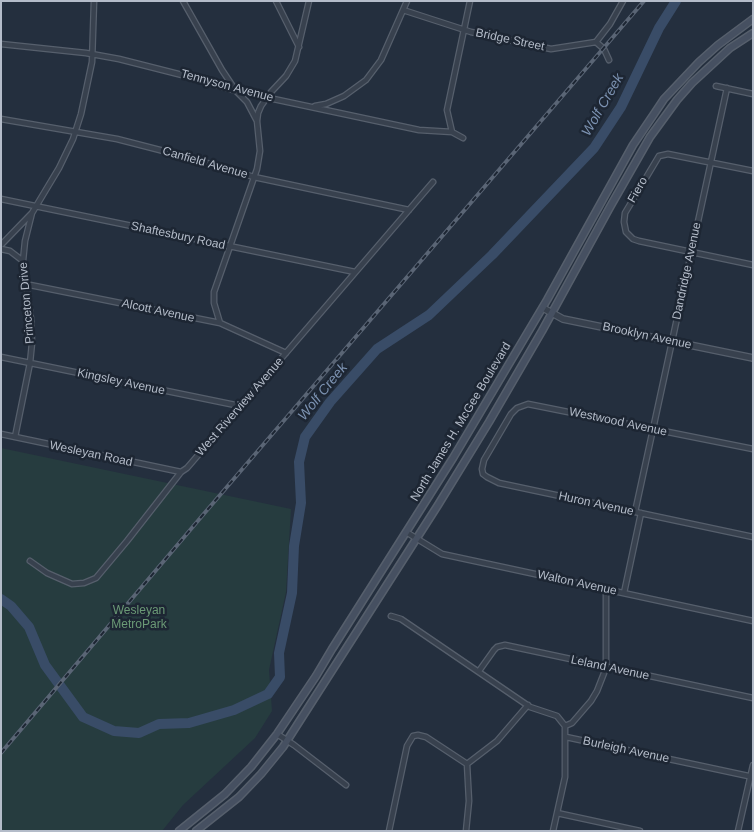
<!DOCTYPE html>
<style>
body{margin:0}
#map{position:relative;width:754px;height:832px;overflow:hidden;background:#242f3e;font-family:Arial,sans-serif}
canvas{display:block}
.frame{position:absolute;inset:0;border:2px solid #b4bcc9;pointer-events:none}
</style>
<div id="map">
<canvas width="754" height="832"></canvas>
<div class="frame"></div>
</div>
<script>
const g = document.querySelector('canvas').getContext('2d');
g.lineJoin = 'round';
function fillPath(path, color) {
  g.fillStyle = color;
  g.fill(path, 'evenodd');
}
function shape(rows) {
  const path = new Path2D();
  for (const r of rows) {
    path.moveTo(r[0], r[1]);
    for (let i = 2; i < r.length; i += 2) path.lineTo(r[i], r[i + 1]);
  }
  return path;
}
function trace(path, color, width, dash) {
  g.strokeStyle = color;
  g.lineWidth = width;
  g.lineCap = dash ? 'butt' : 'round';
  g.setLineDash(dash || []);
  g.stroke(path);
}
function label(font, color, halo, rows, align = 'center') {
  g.font = font + ' Arial,sans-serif';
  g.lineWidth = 5;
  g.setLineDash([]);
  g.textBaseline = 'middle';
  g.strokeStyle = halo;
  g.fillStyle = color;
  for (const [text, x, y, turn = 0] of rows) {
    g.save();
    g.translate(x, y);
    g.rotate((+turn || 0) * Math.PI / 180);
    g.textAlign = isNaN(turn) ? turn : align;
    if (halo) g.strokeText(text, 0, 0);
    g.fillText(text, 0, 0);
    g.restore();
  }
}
fillPath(shape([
 [1,448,291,509,286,592,269,670,272,711,255,738,183,805,162,831,1,831]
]), '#263c3f');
trace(shape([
 [1,599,11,606,29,627,45,665,83,717,114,731,139,733,159,724,189,723,234,710,268,694,280,677,279,653,292,593,294,546,301,503,299,462,305,437,330,402,377,349,429,315,492,255,594,148,621,107,659,28,676,1]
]), '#394c67', 10);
const minor = shape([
 [183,1,222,70,236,91,247,102,257,121],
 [276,1,299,47],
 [403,10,471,32,551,49,596,42,604,49,609,60],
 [596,42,610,24,623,1],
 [1,44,86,53,119,59,186,76,236,91,419,130,452,132],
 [716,86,753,94],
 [315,106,326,104,344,96,366,80,381,60,407,1],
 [1,119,117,139,187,157,254,177,409,210],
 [463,138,452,132,447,110,470,1],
 [753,171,668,154,659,156,625,213,624,222,626,232,633,239,639,241,753,265],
 [1,199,355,272],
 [1,245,31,214],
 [1,249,10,251,23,261],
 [25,284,220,323,286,353],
 [220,323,214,303,214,292,257,169,260,151,257,121,258,113,261,106,271,92,286,76,295,61,309,1],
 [1,357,240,406],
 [1,434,181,472],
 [15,437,30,363,32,343,31,319,23,261,25,241,32,213,59,168,73,139,81,114,92,62,94,1],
 [753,449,528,404,517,408,511,414,484,460,482,469,483,474,487,477,499,483,753,537],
 [635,512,727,88],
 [406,532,442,554,753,621],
 [30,561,47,573,72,584,84,583,96,578,127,541,181,472,187,468,433,182],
 [624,593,641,513],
 [391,616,401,619,530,707,557,716,565,726,565,777,553,831],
 [479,671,494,650,497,647,505,645,753,698],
 [565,726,572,723,591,701,597,691,606,668,606,590],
 [277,734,294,745,346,785],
 [566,737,753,777],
 [467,764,497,741,528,705],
 [557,813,640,831],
 [389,831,407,746,413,736,418,735,426,737,467,764,469,801,466,831],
 [738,831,753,765]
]);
const tertiary = shape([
 [543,308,563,319,753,358]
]);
const secondary = shape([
 [179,831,225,794,251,767,277,734,316,676,332,649,453,458,547,300,633,145,654,114,664,99,699,62,718,45,753,19],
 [196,831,239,797,261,774,283,747,438,505,489,422,542,331,610,207,650,137,677,100,692,83,730,48,753,33]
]);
trace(minor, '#565f6c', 7);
trace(tertiary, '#565f6c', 8);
trace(secondary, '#565f6c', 9);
trace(minor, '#38414e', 4.5);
trace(tertiary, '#38414e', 5.5);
trace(secondary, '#465061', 6);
const rail = shape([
 [1,753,202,516,644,1]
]);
trace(rail, '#5a6575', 4);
trace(rail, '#1d2633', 2, [5.5]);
label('12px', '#b4bcc9', '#1d2633', [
 ["Bridge Street",510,40,12],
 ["Tennyson Avenue",227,86,15],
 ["Canfield Avenue",205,163,16],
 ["Fiero",638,190,-60],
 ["Shaftesbury Road",178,236,12],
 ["Dandridge Avenue",687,271,-78],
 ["Princeton Drive",27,303,-95],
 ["Alcott Avenue",158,311,12],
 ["Brooklyn Avenue",647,336,12],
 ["Kingsley Avenue",121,382,12],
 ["West Riverview Avenue",240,407,-49],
 ["North James H. McGee Boulevard",461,422,-59],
 ["Westwood Avenue",618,422,12],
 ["Wesleyan Road",91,454,12],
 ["Huron Avenue",596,504,12],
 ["Walton Avenue",577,583,12],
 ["Leland Avenue",610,668,12],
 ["Burleigh Avenue",626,750,12]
]);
label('12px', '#6b9a76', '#1d2633', [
 ["Wesleyan",139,611],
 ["MetroPark",139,625]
]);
label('italic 14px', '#7c92b1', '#1d2633', [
 ["Wolf Creek",603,105,-60],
 ["Wolf Creek",323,392,-51]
]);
</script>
